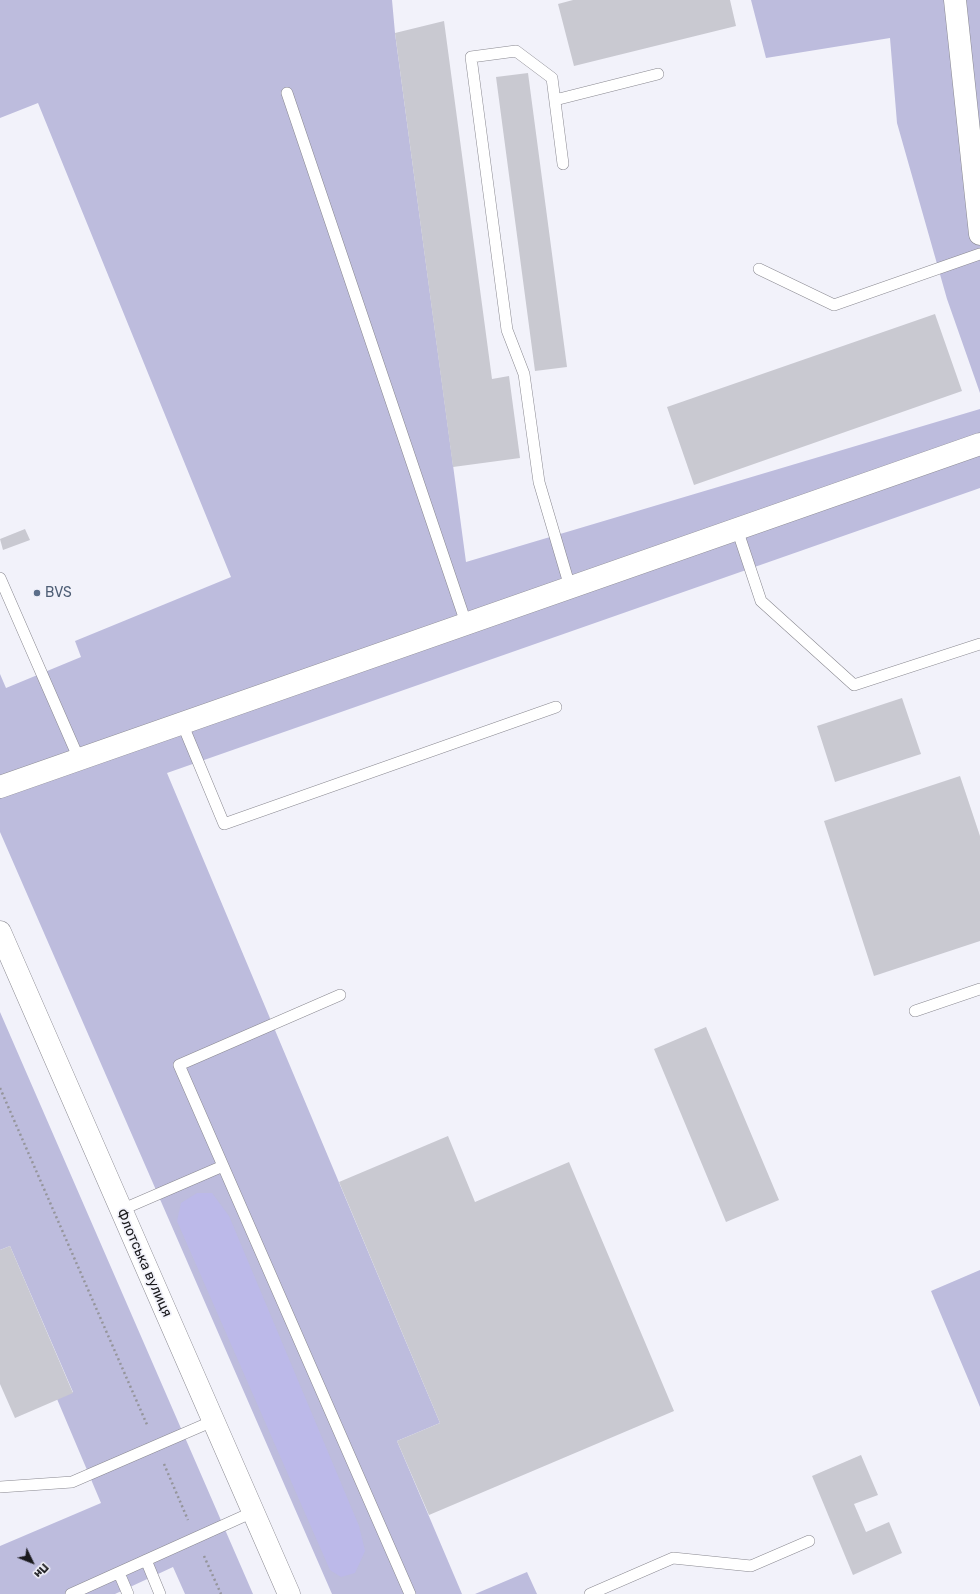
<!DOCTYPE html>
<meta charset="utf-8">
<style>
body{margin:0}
#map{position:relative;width:980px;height:1594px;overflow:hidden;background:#f2f2fa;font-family:Rubik,sans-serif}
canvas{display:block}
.north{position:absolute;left:12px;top:1542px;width:40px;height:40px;-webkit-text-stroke:3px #f2f2fa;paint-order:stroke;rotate:133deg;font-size:11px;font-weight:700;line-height:16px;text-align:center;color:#19191c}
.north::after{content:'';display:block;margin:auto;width:14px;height:18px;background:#19191c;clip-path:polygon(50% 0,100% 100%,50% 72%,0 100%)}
</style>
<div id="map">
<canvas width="980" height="1594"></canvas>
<div class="north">Пн</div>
</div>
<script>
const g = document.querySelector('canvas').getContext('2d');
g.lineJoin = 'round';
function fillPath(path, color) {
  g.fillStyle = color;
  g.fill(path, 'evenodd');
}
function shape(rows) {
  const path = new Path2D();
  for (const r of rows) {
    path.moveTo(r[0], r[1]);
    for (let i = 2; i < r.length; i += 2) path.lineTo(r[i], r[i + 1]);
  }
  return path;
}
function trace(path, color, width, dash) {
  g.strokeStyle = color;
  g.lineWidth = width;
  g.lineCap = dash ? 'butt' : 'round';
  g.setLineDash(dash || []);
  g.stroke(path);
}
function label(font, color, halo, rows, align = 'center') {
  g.font = font + ' Rubik,sans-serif';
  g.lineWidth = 3.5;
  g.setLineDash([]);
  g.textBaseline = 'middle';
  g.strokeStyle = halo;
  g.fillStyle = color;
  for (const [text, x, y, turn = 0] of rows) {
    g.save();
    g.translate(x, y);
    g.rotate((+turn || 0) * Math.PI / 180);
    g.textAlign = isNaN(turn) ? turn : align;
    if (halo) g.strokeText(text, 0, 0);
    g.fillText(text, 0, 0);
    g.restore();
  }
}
fillPath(shape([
 [0,0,392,0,395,33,466,562,980,409,980,488,167,773,440,1423,397,1441,462,1594,332,1594,0,832,0,674,6,688,81,657,75,641,231,577,38,103,0,118],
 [178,1221,365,1551,194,1258],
 [751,0,980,0,980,393,947,299,897,123,890,38,766,58],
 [0,1012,253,1594,185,1594,173,1567,115,1594,0,1594,0,1546,101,1503,57,1399,73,1392,10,1246,0,1250],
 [980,1270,980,1407,931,1291],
 [527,1572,537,1594,475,1594]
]), '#bdbcdd');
fillPath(shape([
 [197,1193,212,1193,229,1216,359,1526,365,1551,355,1573,341,1577,330,1570,177,1221,181,1203]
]), '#bcb9e9');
fillPath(shape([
 [573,0,730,0,736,26,574,66,558,4],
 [444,21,492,379,509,376,520,458,453,467,395,33],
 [528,73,567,367,535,371,496,77],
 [935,314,962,391,694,485,667,407],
 [25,529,30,540,3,550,0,539],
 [902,698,921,754,835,782,817,726],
 [960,776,980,836,980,941,874,976,824,821],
 [706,1027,779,1200,726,1222,654,1049],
 [448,1136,475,1202,569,1162,674,1411,429,1515,397,1441,440,1423,339,1182],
 [10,1246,73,1393,15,1418,0,1384,0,1250],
 [861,1455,878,1495,854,1504,866,1532,889,1522,902,1553,853,1575,812,1476]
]), '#c9c9d1');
const lane = shape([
 [287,93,466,623],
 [555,100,658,74],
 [563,164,552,78,516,51,471,57,507,330,524,374,539,482,570,587],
 [759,269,834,305,980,254],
 [737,529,761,601,854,685,980,644],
 [0,578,79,759],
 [182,723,224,824,556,707],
 [340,995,179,1065,410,1594],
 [915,1011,980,989],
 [121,1210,223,1166],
 [0,1487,72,1482,213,1421],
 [146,1560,160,1594],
 [119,1573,128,1594],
 [71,1594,253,1512],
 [590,1594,673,1558,751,1566,809,1541]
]);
const street = shape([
 [955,0,980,234],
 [0,787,980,444]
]);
const secondary = shape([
 [0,932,289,1594]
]);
trace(lane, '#898890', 12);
trace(street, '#898890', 23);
trace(secondary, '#898890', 23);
trace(shape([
 [0,1088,148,1427],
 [164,1464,188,1520],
 [204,1556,221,1594]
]), '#95959b', 2.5, [2, 3]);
trace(lane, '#fff', 11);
trace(street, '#fff', 22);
trace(secondary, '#fff', 22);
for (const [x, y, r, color] of [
 [37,593,4,"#5c6f8a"]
]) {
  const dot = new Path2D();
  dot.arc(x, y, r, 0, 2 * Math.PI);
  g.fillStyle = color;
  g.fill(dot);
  trace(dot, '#f2f2fa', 1.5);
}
label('14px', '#4e5e75', '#f2f2fa', [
 ["BVS",45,593]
], 'left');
label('14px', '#19191c', '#f2f2fa', [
 ["Флотська вулиця",144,1263,66]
]);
</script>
